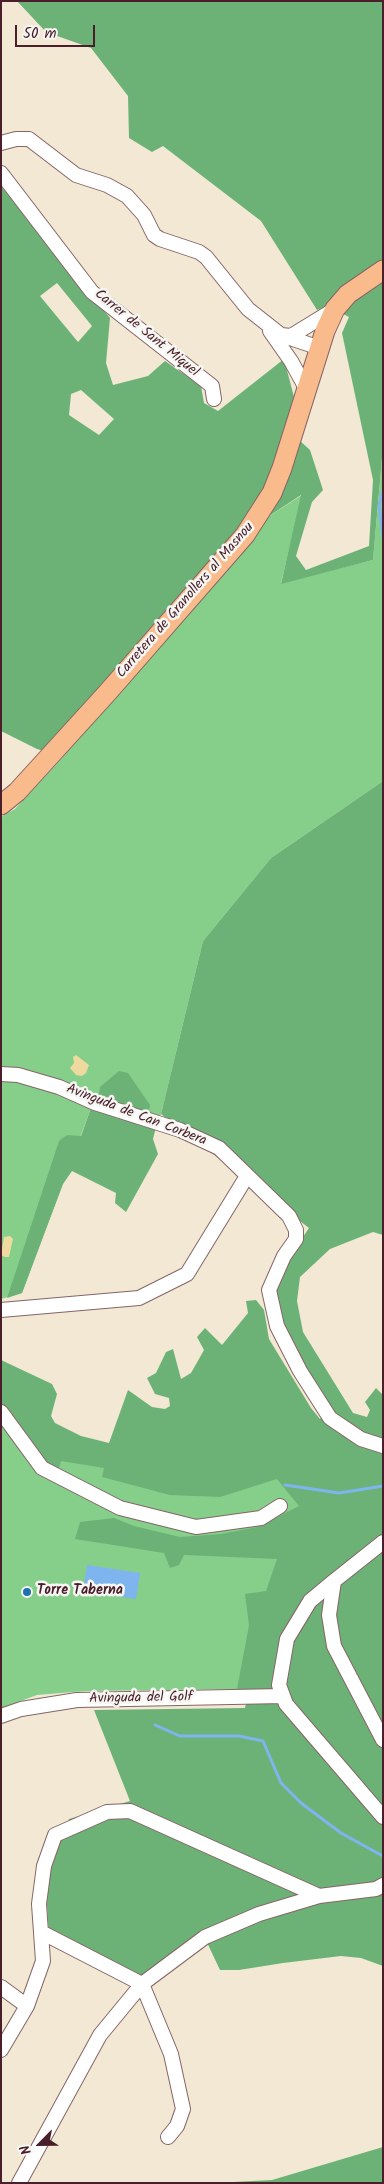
<!DOCTYPE html>
<style>
body{margin:0}
#map{position:relative;width:384px;height:2184px;overflow:hidden;background:#f2e8d4;font-family:Kalam,sans-serif}
canvas{display:block}
.frame{position:absolute;inset:0;border:2px solid #4a1f2b;pointer-events:none}
.north{position:absolute;left:15px;top:2119px;width:50px;height:50px;-webkit-text-stroke:4px #f6f6f2;paint-order:stroke;rotate:247deg;font-size:14px;font-weight:700;line-height:20px;text-align:center;color:#4a1f2b}
.north::after{content:'';display:block;margin:auto;width:18px;height:22px;background:#4a1f2b;clip-path:polygon(50% 0,100% 100%,50% 72%,0 100%)}
.scale{position:absolute;left:15px;top:25px;width:80px;height:22px;box-sizing:border-box;border:2px solid #4a1f2b;border-top:0;padding-left:6px;font-size:15px;line-height:18px;white-space:nowrap;color:#4a1f2b;-webkit-text-stroke:4px #f6f6f2;paint-order:stroke}
</style>
<div id="map">
<canvas width="384" height="2184"></canvas>
<div class="frame"></div>
<div class="north">N</div>
<div class="scale">50 m</div>
</div>
<script>
const g = document.querySelector('canvas').getContext('2d');
g.lineJoin = 'round';
function fillPath(path, color) {
  g.fillStyle = color;
  g.fill(path, 'evenodd');
}
function shape(rows) {
  const path = new Path2D();
  for (const r of rows) {
    path.moveTo(r[0], r[1]);
    for (let i = 2; i < r.length; i += 2) path.lineTo(r[i], r[i + 1]);
  }
  return path;
}
function trace(path, color, width, dash) {
  g.strokeStyle = color;
  g.lineWidth = width;
  g.lineCap = dash ? 'butt' : 'round';
  g.setLineDash(dash || []);
  g.stroke(path);
}
function label(font, color, halo, rows, align = 'center') {
  g.font = font + ' Kalam,sans-serif';
  g.lineWidth = 5;
  g.setLineDash([]);
  g.textBaseline = 'middle';
  g.strokeStyle = halo;
  g.fillStyle = color;
  for (const [text, x, y, turn = 0] of rows) {
    g.save();
    g.translate(x, y);
    g.rotate((+turn || 0) * Math.PI / 180);
    g.textAlign = isNaN(turn) ? turn : align;
    if (halo) g.strokeText(text, 0, 0);
    g.fillText(text, 0, 0);
    g.restore();
  }
}
fillPath(shape([
 [383,447,383,781,271,858,203,941,161,1114,158,1119,91,1108,22,1293,1,1299,1,817,15,809,63,757,260,522,302,495,281,583,373,560],
 [1,1400,37,1450,276,1468,311,1507,249,1689,86,1691,37,1695,1,1708]
]), '#85cf8b');
fillPath(shape([
 [17,1,383,1,383,447,373,560,281,584,301,495,260,522,63,757,37,749,1,731,1,186,110,318,106,363,113,385,148,376,165,361,201,386,204,403,218,411,284,359,294,397,286,428,310,450,323,490,312,502,296,556,306,570,369,546,373,480,342,333,349,317,328,306,317,310,261,221,163,146,152,152,129,138,128,96,91,48,46,32],
 [57,283,92,326,78,342,40,296],
 [81,390,114,419,99,435,69,415,71,394],
 [383,781,383,1235,373,1232,330,1249,300,1277,297,1301,303,1332,353,1413,367,1417,370,1410,365,1402,376,1388,383,1395,383,1966,361,1958,341,1956,283,1963,239,1970,220,1970,202,1932,141,1979,49,1934,46,1891,56,1849,69,1819,130,1801,94,1710,245,1708,249,1689,237,1689,249,1625,245,1594,266,1591,277,1559,184,1555,179,1565,170,1568,164,1553,75,1539,80,1522,114,1518,134,1526,180,1537,221,1534,257,1527,299,1506,277,1479,220,1497,170,1495,102,1477,104,1468,61,1461,58,1471,43,1466,1,1409,1,1360,52,1384,57,1394,51,1416,55,1423,81,1436,109,1443,128,1390,152,1407,165,1409,170,1406,169,1398,155,1394,147,1378,156,1373,166,1352,173,1349,181,1379,191,1373,204,1350,197,1337,205,1328,222,1345,248,1313,246,1301,256,1300,264,1310,269,1339,311,1408,320,1419,329,1408,282,1328,274,1292,286,1262,309,1228,161,1114,203,941,271,858],
 [119,1071,128,1073,150,1105,149,1110,158,1119,153,1139,158,1154,126,1212,115,1203,116,1193,72,1171,63,1184,22,1293,7,1298,59,1141,67,1135,81,1136,91,1108,97,1109,100,1087],
 [383,2147,383,2183,213,2183,272,2180]
]), '#6cb277');
fillPath(shape([
 [76,1055,89,1065,86,1073,82,1076,76,1075,70,1068,74,1063,73,1057],
 [10,1236,13,1239,9,1257,5,1257,1,1255,4,1237]
]), '#eeda9e');
fillPath(shape([
 [87,1565,140,1573,136,1599,83,1591]
]), '#7eb5ee');
trace(shape([
 [383,491,379,506,383,537],
 [285,1485,339,1493,383,1486],
 [155,1725,180,1736,239,1736,263,1741,281,1783,301,1803,341,1833,381,1855]
]), '#7eb5ee', 3);
const minor = shape([
 [1,143,16,139,29,139,76,175,107,185,127,196,144,215,154,235,160,239,199,252,206,257,248,309,281,335,291,336,335,309],
 [1,173,92,292,212,386,214,399],
 [270,331,291,361,307,390],
 [284,336,311,345,319,351],
 [1,1074,18,1075,59,1087,95,1103,180,1130,219,1148,289,1216,296,1230,296,1239,284,1256,269,1290,277,1326,300,1371,330,1418,361,1439,383,1446],
 [1,1310,139,1298,187,1274,247,1176],
 [1,1412,42,1468,120,1508,196,1527,261,1518,280,1506],
 [383,1542,334,1581,329,1615,334,1646,383,1740],
 [334,1581,310,1601,287,1639,279,1685,286,1704,383,1817],
 [1,1716,21,1709,77,1700,283,1696],
 [41,1932,142,1984,171,2054,183,2109,177,2126,168,2137],
 [1,1987,27,2006],
 [1,2050,27,2006,43,1961,39,1904,44,1866,55,1835,107,1812,130,1811,319,1896,376,1889,383,1885],
 [19,2183,100,2035,142,1984,205,1937,259,1914,319,1896]
]);
const major = shape([
 [1,805,17,792,108,692,245,535,272,493,282,468,325,331,335,309,348,294,383,270]
]);
trace(minor, '#856566', 16);
trace(major, '#856566', 21);
trace(minor, '#fff', 14);
trace(major, '#fabb8c', 19);
for (const [x, y, r, color] of [
 [27,1592,5,"#1f6fb2"]
]) {
  const dot = new Path2D();
  dot.arc(x, y, r, 0, 2 * Math.PI);
  g.fillStyle = color;
  g.fill(dot);
  trace(dot, '#f6f6f2', 2);
}
label('14px', '#4a1f2b', '#f6f6f2', [
 ["Carrer de Sant Miquel",146,334,39],
 ["Carretera de Granollers al Masnou",186,601,-49],
 ["Avinguda de Can Corbera",136,1116,21],
 ["Avinguda del Golf",141,1699,-1]
]);
label('bold 14px', '#4a1f2b', '#f6f6f2', [
 ["Torre Taberna",37,1592]
], 'left');
</script>
